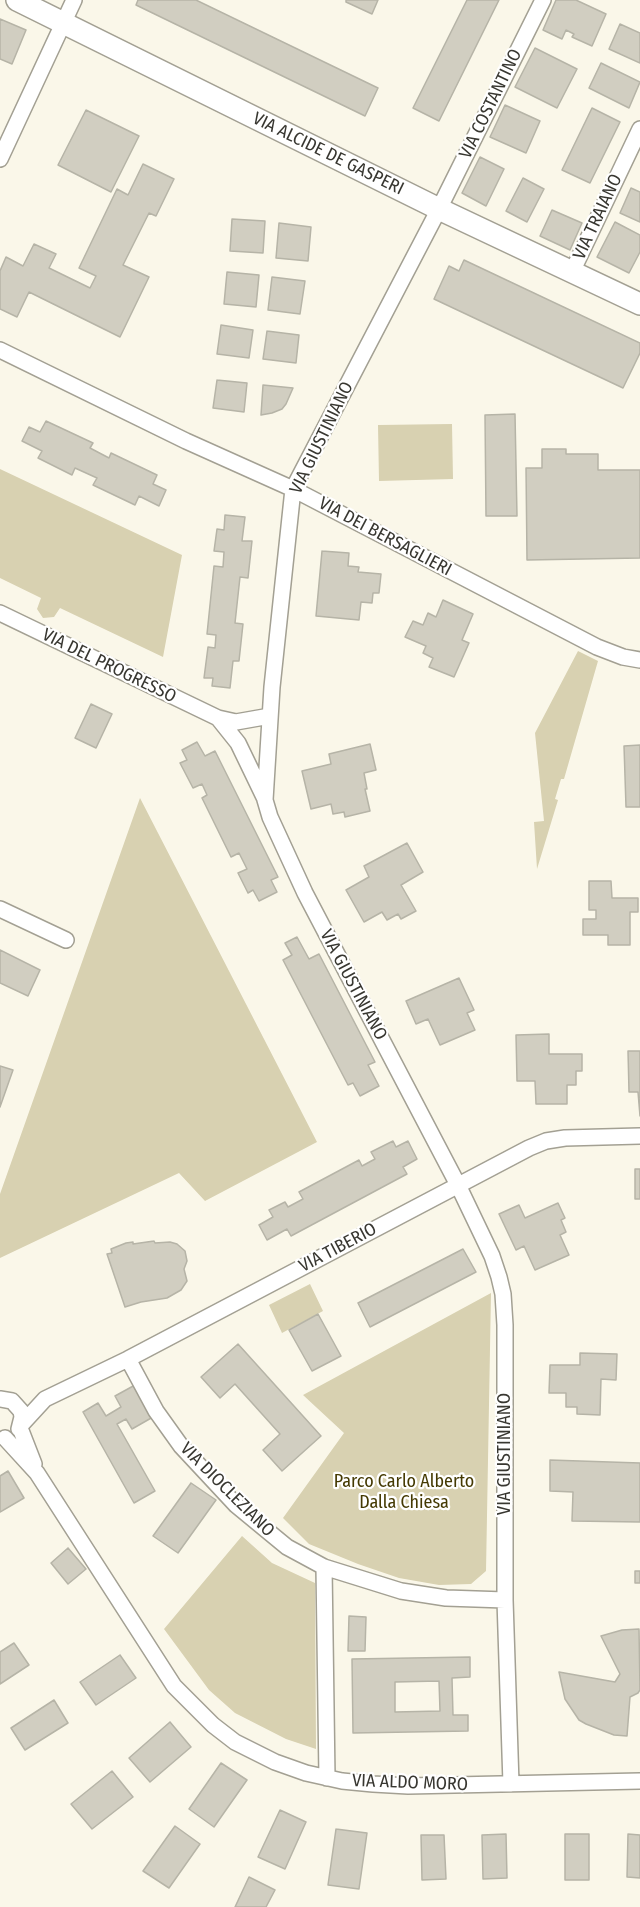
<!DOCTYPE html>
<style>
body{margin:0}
canvas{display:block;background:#faf7e9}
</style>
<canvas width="640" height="1907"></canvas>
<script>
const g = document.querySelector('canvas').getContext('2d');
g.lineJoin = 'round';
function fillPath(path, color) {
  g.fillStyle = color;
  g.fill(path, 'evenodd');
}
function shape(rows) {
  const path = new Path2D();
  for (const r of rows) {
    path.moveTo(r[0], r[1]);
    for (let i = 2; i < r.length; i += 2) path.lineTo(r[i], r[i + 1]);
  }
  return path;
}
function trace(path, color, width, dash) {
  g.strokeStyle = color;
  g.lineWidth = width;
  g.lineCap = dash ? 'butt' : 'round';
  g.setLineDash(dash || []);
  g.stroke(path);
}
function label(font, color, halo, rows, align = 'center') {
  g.font = font + ' "Fira Sans Condensed",sans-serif';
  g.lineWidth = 4.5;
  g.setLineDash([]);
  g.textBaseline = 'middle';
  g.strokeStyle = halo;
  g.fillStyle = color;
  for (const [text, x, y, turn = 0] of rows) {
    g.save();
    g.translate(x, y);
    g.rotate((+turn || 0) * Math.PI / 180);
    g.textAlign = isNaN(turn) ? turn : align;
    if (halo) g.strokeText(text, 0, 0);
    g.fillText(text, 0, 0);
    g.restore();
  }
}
fillPath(shape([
 [452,424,453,479,379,481,378,425],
 [0,469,182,555,163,657,60,608,54,617,43,618,37,609,41,598,0,578],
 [578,651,598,661,564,779,561,779,555,799,558,800,537,869,534,822,544,821,535,733],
 [140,798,317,1142,205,1201,179,1173,0,1258,0,1194],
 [310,1284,323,1311,282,1333,269,1305],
 [491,1293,486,1571,471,1584,439,1585,399,1578,358,1564,309,1544,283,1518,344,1433,303,1395],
 [242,1536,272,1563,315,1583,316,1749,286,1739,235,1713,209,1690,164,1629]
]), '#d8d1b1');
const building = shape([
 [138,0,196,0,378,88,365,116,136,5,138,0],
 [346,0,378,0,372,14,346,2,346,0],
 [467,0,499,0,439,121,413,108,467,0],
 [556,0,576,0,606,14,592,46,572,37,574,34,566,30,562,39,543,30,556,0],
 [0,19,26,30,12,64,0,59,0,19],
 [620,24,640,33,640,63,609,49,620,24],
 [535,48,577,69,557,108,515,87,535,48],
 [601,63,640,82,629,108,589,88,601,63],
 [505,105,540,121,526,153,490,137,505,105],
 [592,108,620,122,590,183,562,170,592,108],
 [86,110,139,136,111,192,58,165,86,110],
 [480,157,504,169,486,206,462,193,480,157],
 [143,164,174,179,156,216,149,213,123,265,149,277,120,337,29,292,17,317,0,309,0,271,6,257,23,266,34,244,56,254,49,268,90,288,96,276,79,268,117,189,128,195,143,164],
 [523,178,544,189,527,222,506,211,523,178],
 [631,188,640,192,640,222,620,213,631,188],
 [552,210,582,223,570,250,540,236,552,210],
 [232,219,265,221,263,253,230,251,232,219],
 [615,222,640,235,640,252,629,273,597,257,615,222],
 [279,223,311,227,308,261,276,258,279,223],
 [464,260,640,343,640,353,623,388,434,299,449,266,459,271,464,260],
 [227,272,259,275,256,307,224,304,227,272],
 [272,277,305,281,300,314,268,310,272,277],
 [221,325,253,330,249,358,217,354,221,325],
 [267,331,299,335,296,363,263,359,267,331],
 [217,380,247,383,244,412,213,408,217,380],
 [263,385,293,388,286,404,282,409,272,413,261,415,263,385],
 [515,414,517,516,486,516,485,415,515,414],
 [46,421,93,443,90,448,109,458,111,453,157,475,153,484,166,490,159,506,139,496,135,505,93,485,97,478,75,468,72,475,38,458,42,451,22,441,29,427,40,432,46,421],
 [542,449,566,449,566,454,598,454,598,470,640,470,640,558,527,560,526,468,542,468,542,449],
 [225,515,245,517,242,541,252,541,248,578,240,577,235,623,243,624,239,661,233,661,230,688,212,686,213,678,204,678,208,647,215,648,216,635,207,634,214,566,223,567,224,552,214,551,217,529,224,530,225,515],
 [322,551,349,553,348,566,359,567,358,572,381,574,379,593,373,593,372,603,361,602,359,620,316,616,322,551],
 [443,600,473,614,462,640,469,643,454,677,429,667,433,658,423,653,426,646,405,637,413,621,423,625,428,613,436,617,443,600],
 [91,704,112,714,96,748,75,738,91,704],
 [197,742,205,756,215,751,278,877,271,880,277,892,259,901,253,890,248,893,238,873,247,869,239,853,231,857,202,798,207,795,202,784,193,788,180,763,187,760,182,750,197,742],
 [370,744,376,770,364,773,367,789,365,789,370,811,345,817,344,812,333,814,331,804,311,809,302,771,331,764,329,754,370,744],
 [640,745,640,807,626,807,624,746,640,745],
 [407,843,423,872,401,885,416,911,401,919,398,914,387,920,382,912,364,922,346,890,369,877,364,866,407,843],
 [589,881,611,881,612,898,638,898,638,912,630,912,630,945,608,945,608,935,583,935,583,919,596,919,596,910,589,910,589,881],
 [297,937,309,959,319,954,375,1062,368,1065,379,1086,360,1096,353,1083,348,1085,283,960,292,955,285,943,297,937],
 [0,950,40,970,28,996,0,983,0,950],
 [459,978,474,1010,467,1013,475,1030,440,1045,428,1019,416,1024,406,1001,459,978],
 [549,1034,549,1054,582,1054,582,1071,576,1071,576,1085,567,1085,567,1104,536,1104,535,1081,517,1081,516,1035,549,1034],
 [628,1051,640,1051,640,1116,638,1092,629,1092,628,1051],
 [0,1066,13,1070,0,1107,0,1066],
 [393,1141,396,1147,408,1141,417,1159,403,1167,407,1174,291,1236,287,1229,267,1240,259,1225,273,1217,269,1210,285,1202,288,1207,303,1199,299,1192,359,1160,362,1166,375,1159,371,1152,393,1141],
 [635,1169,640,1169,640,1199,635,1199,635,1169],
 [558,1203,565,1218,561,1220,566,1232,560,1235,569,1255,535,1270,524,1246,516,1250,499,1214,519,1205,525,1218,558,1203],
 [154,1241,155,1243,170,1242,177,1244,185,1251,187,1261,184,1269,187,1281,181,1290,167,1298,141,1302,125,1307,107,1254,112,1253,111,1249,126,1243,133,1242,133,1244,154,1241],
 [463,1249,476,1272,370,1327,358,1303,463,1249],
 [318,1314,341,1356,312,1371,289,1330,318,1314],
 [238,1344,321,1436,282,1471,263,1450,280,1434,235,1384,220,1398,201,1377,238,1344],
 [580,1353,617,1354,616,1380,601,1379,600,1415,577,1414,577,1407,566,1407,566,1393,549,1393,550,1365,580,1365,580,1353],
 [135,1385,153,1417,132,1429,126,1419,117,1424,155,1491,134,1503,83,1412,98,1403,106,1416,121,1407,115,1396,135,1385],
 [550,1460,640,1463,640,1522,572,1521,573,1492,550,1491,550,1460],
 [8,1471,24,1498,0,1512,0,1476,8,1471],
 [191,1483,216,1500,178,1553,153,1536,191,1483],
 [68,1548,86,1569,68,1584,51,1563,68,1548],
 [635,1571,640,1571,640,1583,635,1583,635,1571],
 [349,1616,366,1617,365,1651,348,1651,349,1616],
 [639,1629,640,1690,638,1693,630,1697,627,1736,614,1735,586,1724,579,1720,565,1699,559,1672,615,1682,620,1674,601,1636,622,1630,639,1629],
 [14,1643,29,1665,0,1684,0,1652,14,1643],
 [120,1655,136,1678,96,1705,80,1682,120,1655],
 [470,1657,470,1677,452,1678,453,1715,468,1715,468,1731,353,1733,352,1659,470,1657],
 [439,1681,440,1711,395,1712,395,1682,439,1681],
 [54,1700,68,1723,25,1750,11,1728,54,1700],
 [170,1722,191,1747,150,1782,129,1758,170,1722],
 [221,1763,247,1780,214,1827,189,1809,221,1763],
 [112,1771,133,1797,92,1829,71,1804,112,1771],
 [280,1810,306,1822,285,1869,258,1857,280,1810],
 [175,1826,200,1844,169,1888,143,1871,175,1826],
 [336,1829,367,1833,359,1889,328,1885,336,1829],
 [506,1834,507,1878,483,1879,482,1835,506,1834],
 [565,1834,589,1834,589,1880,565,1880,565,1834],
 [628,1834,640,1835,640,1878,627,1877,628,1834],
 [421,1835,444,1835,446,1879,422,1880,421,1835],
 [249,1877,275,1890,266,1907,235,1907,249,1877]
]);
fillPath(building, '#d1cec1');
trace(building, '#b6b4a7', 1.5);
const street = shape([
 [0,159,74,0],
 [572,272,640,129],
 [0,350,186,441,293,489,597,647,623,657,640,660],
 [0,613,218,718,238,743,265,799],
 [218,718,236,722,270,716],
 [0,909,66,940],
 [128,1359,156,1411,181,1446,236,1505,287,1547,324,1567,401,1591,446,1598,505,1600],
 [0,1399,12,1401,21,1411,22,1417,19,1429],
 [22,1424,45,1399,128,1359,529,1148,546,1141,565,1138,640,1136],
 [20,1428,34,1464],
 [5,1438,37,1473,174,1686,213,1725,235,1742,275,1762,306,1773,342,1781,373,1784,408,1786,640,1781],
 [324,1567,327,1778],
 [511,1784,505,1600,505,1325,503,1294,499,1277,492,1256,458,1185,305,893,270,817,265,800,272,687,293,489,439,209,543,0]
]);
const secondary = shape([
 [17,0,439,209,640,304]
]);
trace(street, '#a3a093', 18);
trace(secondary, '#a3a093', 24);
trace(street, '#fff', 15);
trace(secondary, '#fff', 21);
label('18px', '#383731', '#fff', [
 ["VIA COSTANTINO",491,104,-64],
 ["VIA ALCIDE DE GASPERI",328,154,26],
 ["VIA TRAIANO",598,217,-65],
 ["VIA GIUSTINIANO",322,438,-64],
 ["VIA DEI BERSAGLIERI",385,537,28],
 ["VIA DEL PROGRESSO",109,666,26],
 ["VIA GIUSTINIANO",353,985,62],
 ["VIA TIBERIO",338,1248,-28],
 ["VIA GIUSTINIANO",505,1454,-90],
 ["VIA DIOCLEZIANO",227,1490,45],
 ["VIA ALDO MORO",410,1783,2]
]);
label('18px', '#443902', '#fff', [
 ["Parco Carlo Alberto",404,1482],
 ["Dalla Chiesa",404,1503]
]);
</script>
